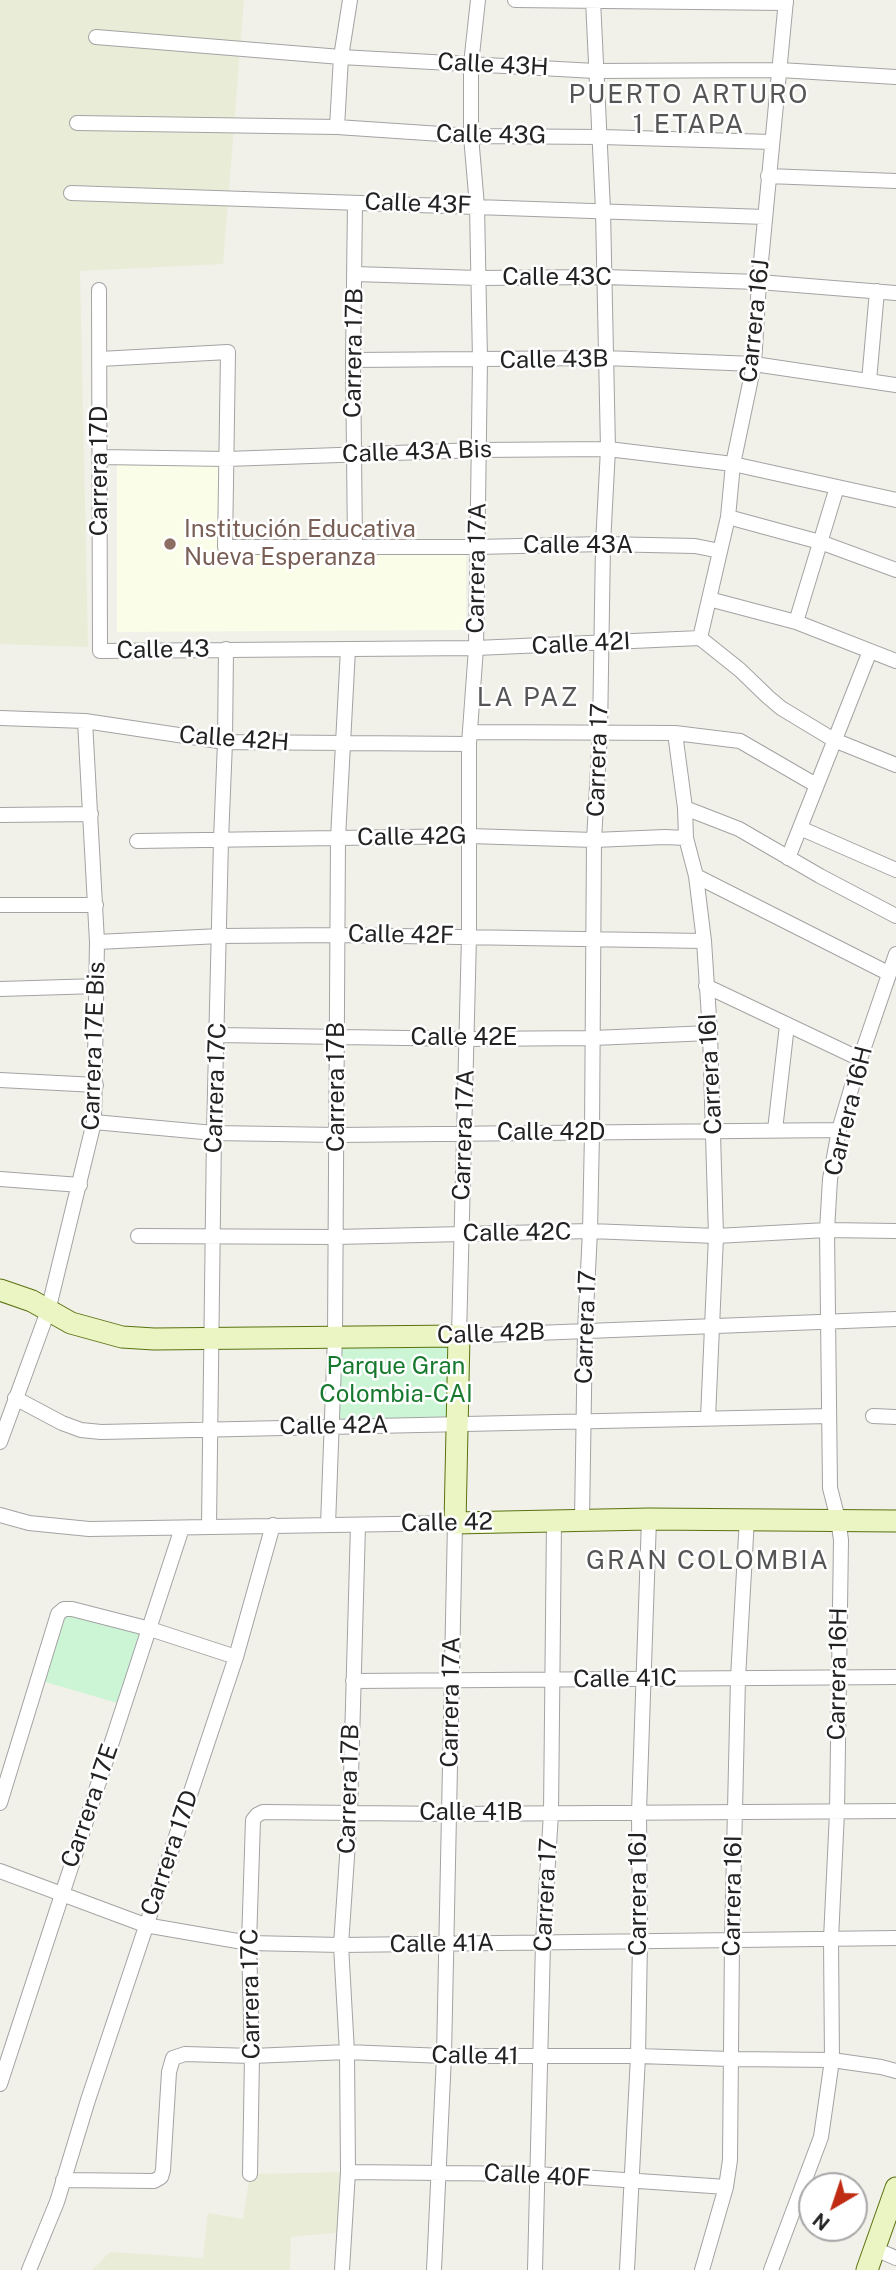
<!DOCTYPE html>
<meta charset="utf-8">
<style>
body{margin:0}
#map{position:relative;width:896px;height:2270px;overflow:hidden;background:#f1f0e9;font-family:"Public Sans",sans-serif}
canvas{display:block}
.north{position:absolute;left:798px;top:2172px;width:70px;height:70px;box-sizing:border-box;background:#fff;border:2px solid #a7a7a7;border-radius:50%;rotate:219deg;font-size:19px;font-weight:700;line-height:28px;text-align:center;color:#222}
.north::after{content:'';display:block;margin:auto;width:24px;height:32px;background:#c02b13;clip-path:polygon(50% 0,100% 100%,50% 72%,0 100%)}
</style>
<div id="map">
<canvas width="896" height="2270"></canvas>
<div class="north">N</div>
</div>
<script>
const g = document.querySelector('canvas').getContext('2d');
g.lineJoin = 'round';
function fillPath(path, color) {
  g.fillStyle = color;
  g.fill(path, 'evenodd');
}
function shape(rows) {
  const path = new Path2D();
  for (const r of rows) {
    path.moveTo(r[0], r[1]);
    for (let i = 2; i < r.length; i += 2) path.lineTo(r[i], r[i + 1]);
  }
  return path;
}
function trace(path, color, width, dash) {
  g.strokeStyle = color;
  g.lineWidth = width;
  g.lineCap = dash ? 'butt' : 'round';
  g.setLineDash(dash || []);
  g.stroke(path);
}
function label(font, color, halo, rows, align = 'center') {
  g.font = font + ' "Public Sans",sans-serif';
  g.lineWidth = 5;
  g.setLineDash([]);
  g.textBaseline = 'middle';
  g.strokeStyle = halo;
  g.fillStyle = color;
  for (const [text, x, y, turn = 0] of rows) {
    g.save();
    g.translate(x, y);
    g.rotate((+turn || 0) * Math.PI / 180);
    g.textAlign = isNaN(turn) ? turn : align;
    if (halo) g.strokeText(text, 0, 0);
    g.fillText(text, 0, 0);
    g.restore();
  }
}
fillPath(shape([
 [220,460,224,548,466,552,466,630,117,632,117,463]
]), '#fafde7');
fillPath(shape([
 [0,0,244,0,223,264,80,271,88,647,0,644],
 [348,2172,344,2232,291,2237,290,2270,92,2270,110,2252,203,2258,208,2213,243,2219,250,2174]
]), '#e9edd7');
fillPath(shape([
 [459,1336,457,1423,332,1426,335,1337],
 [64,1609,150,1629,124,1705,39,1680]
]), '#ccf5d5');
const street = shape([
 [478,0,471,64,471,136,477,206,480,360,476,648,469,744,469,936,459,1336,896,1319],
 [515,0,786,3],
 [96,37,341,57,595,71,780,70,896,77],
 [77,123,337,127,471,136,601,137,772,142],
 [337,127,341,57,350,0],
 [768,176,896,181],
 [71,193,765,217],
 [355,203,353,360,355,546],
 [355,274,478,278,605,277,759,282,896,293],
 [99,290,100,651,476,648,700,638,740,670,768,697,781,708,834,740,896,765],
 [100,359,228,352,225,547,477,547,603,544,695,546,720,551],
 [353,360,606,358,754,364,896,385],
 [869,381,877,291],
 [101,457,227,459,478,450,608,449,733,464,896,500],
 [728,517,820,542,896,570],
 [709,599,796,622,896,661],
 [796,622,837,487],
 [700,638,728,517,733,464,754,364,759,282,786,0],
 [0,718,85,721,225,742,469,744],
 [471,732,675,733,740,741,816,785],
 [675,733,685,808,686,838,696,876,704,941,710,1033,716,1236,708,1418],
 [685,808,739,829,820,876,896,916],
 [0,815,91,814],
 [800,828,896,870],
 [137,841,470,836,594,840,665,837,686,838],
 [788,858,870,651],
 [696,876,888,973],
 [0,905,96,905],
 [97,942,220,936,337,935,704,941],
 [706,986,860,1059],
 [0,989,98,986],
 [218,1035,467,1039,593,1038,710,1033],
 [0,1080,96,1085],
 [94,1122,214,1133,337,1135,839,1130],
 [775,1130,787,1025],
 [0,1179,80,1185],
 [138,1236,336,1237,590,1231,716,1236,827,1230,896,1231],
 [15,1398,62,1423,81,1430,101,1432,829,1416],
 [873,1416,896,1417],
 [0,1442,48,1311,94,1122,97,942,85,721],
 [0,1515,29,1523,89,1529,455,1523,444,2056,434,2270],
 [582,1520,585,1331,590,1231,592,1133,594,840,600,733,603,544,608,449,603,210,593,0],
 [328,1525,335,1337,338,838,348,649],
 [209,1526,214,1133,221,840,225,742,226,649],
 [353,1681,896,1677],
 [0,1803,58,1614,64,1609,72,1609,150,1629,236,1657],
 [0,1871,145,1925,249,1943,341,1945,896,1938],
 [0,2084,182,1528],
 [348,2172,537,2174,726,2187],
 [250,2174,252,2056,249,1943,253,1820,257,1815,263,1812,449,1814,896,1811],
 [63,2180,154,2181,161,2177,163,2170,169,2072,173,2058,185,2054,252,2056,347,2052,444,2056,638,2056,730,2059,832,2060,881,2067,896,2071],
 [875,2249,896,2258],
 [29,2270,57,2202,88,2100,236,1657,273,1525],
 [342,2270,348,2172,347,2052,341,1945,350,1813,358,1525],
 [535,2270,543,1943,551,1813,554,1521],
 [627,2270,638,2056,640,1942,639,1812,649,1519],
 [702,2270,726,2187,730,2160,732,1941,738,1678,747,1518],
 [771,2270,821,2137,832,2060,831,1939,837,1812,841,1540,838,1519,830,1488,827,1230,830,1179,839,1130,860,1059,896,954]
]);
const secondary = shape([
 [0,1290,32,1301,71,1323,122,1337,154,1339,459,1336,455,1523,649,1519,896,1521],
 [867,2270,896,2188]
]);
trace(street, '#a3a3a3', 16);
trace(secondary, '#597210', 23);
trace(street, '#fff', 14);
trace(secondary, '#ebf5c4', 21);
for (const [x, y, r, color] of [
 [170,544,7,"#8d6e63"]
]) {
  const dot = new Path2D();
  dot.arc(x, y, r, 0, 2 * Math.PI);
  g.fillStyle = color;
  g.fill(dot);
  trace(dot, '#fff', 2.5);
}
label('24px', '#222', '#fff', [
 ["Calle 43H",493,65,3],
 ["Calle 43G",491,135,1],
 ["Calle 43F",418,204,2],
 ["Calle 43C",557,278],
 ["Carrera 16J",755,321,-84],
 ["Carrera 17B",354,353,-89],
 ["Calle 43B",554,360,-1],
 ["Calle 43A Bis",417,452,-2],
 ["Carrera 17D",100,471,-90],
 ["Calle 43A",578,546],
 ["Carrera 17A",477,568,-89],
 ["Calle 42I",581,644,-3],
 ["Calle 43",163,650,-1],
 ["Calle 42H",234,739,4],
 ["Carrera 17",598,760,-88],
 ["Calle 42G",412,837,-1],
 ["Calle 42F",401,935,1],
 ["Calle 42E",464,1038],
 ["Carrera 17E Bis",94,1046,-88],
 ["Carrera 16I",711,1074,-93],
 ["Carrera 17B",337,1087,-90],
 ["Carrera 17C",216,1088,-88],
 ["Carrera 16H",849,1111,-76],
 ["Calle 42D",551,1133],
 ["Carrera 17A",464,1135,-88],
 ["Calle 42C",517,1233,-1],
 ["Carrera 17",586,1327,-88],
 ["Calle 42B",491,1334,-2],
 ["Calle 42A",334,1426,-1],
 ["Calle 42",447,1523,-1],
 ["Carrera 16H",838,1674,-89],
 ["Calle 41C",625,1679,-1],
 ["Carrera 17A",451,1702,-89],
 ["Carrera 17B",349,1789,-88],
 ["Carrera 17E",90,1806,-71],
 ["Calle 41B",471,1813],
 ["Carrera 17D",170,1853,-71],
 ["Carrera 16J",639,1894,-90],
 ["Carrera 17",546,1895,-87],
 ["Carrera 16I",733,1896,-89],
 ["Calle 41A",442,1944,-1],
 ["Carrera 17C",251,1994,-91],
 ["Calle 41",475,2056,1],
 ["Calle 40F",537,2176,3]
]);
label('24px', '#785e54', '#fff', [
 ["Institución Educativa",184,530],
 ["Nueva Esperanza",184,558]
], 'left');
label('24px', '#17792d', '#fff', [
 ["Parque Gran",396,1367],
 ["Colombia-CAI",396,1395]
]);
g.letterSpacing = '2px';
label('26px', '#555', '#fff', [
 ["PUERTO ARTURO",689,95],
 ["1 ETAPA",689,125],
 ["LA PAZ",528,698],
 ["GRAN COLOMBIA",708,1561]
]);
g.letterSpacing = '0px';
</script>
